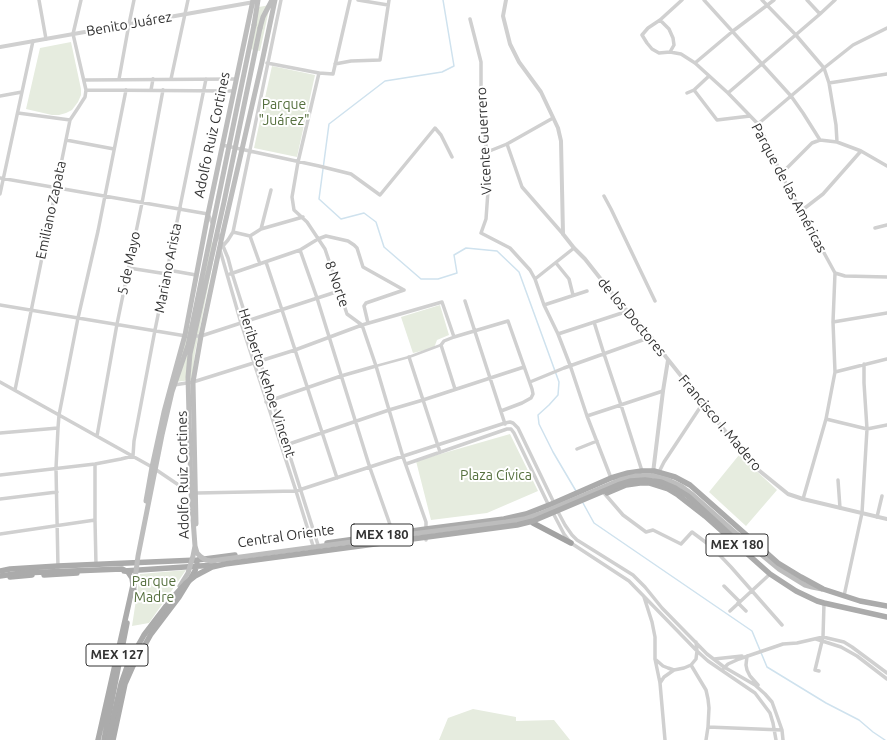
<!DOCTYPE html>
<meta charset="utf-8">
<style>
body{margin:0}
canvas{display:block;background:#fff}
</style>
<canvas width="887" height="740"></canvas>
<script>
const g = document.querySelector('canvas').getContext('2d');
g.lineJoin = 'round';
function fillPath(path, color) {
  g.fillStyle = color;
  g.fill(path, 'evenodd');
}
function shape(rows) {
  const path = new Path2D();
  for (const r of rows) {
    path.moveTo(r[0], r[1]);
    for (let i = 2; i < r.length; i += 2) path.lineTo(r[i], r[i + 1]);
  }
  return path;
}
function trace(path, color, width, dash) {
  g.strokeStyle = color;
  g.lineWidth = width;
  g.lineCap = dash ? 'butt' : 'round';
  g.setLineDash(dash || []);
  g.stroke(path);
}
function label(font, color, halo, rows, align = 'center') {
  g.font = font + ' Ubuntu,sans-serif';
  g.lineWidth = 4;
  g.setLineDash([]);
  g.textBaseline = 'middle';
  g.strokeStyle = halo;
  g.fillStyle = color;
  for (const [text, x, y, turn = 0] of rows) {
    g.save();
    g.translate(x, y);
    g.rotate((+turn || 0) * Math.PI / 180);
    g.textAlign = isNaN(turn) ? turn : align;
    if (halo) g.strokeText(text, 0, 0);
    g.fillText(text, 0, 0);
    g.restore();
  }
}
fillPath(shape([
 [270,5,260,51,250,49,259,7],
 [71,42,81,89,81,95,78,102,72,110,66,113,59,115,52,115,26,109,40,48],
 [272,66,315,75,297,157,254,148],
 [210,234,215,252,195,353,192,380,175,382,189,325,192,325],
 [440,305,449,335,437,340,434,348,413,353,401,317],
 [510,434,538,491,487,513,431,520,416,461],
 [739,455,777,490,746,526,709,492],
 [186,570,149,623,132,626,140,574],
 [473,709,516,717,516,721,554,720,570,740,439,740,448,718]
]), '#e6ecdf');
trace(shape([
 [443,0,454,66,442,72,385,81,329,124,319,199,341,219,364,213,376,222,384,247,421,279,438,279,457,273,454,255,466,248,497,251,519,272,559,382,558,395,549,405,538,415,539,424,553,452,576,491],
 [583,503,594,523,752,631,767,667,826,703,859,720,873,732,885,740]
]), '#cfe2ee', 1.5);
trace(shape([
 [376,366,409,357,441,345]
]), '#d0d0d0', 2.5);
trace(shape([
 [39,0,46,39],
 [358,0,388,5],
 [682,0,660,20,648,28,642,35,647,43,652,49,659,53,670,52,681,54,695,63,728,93,758,124,767,142,781,174,835,273,845,276,887,277],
 [704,0,791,96,803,113,820,140],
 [762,0,795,34,824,68,829,83,836,125,837,142],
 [807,0,820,14],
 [470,19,481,62,481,116,487,152,488,191,486,219,481,233,510,248,530,270,535,279,544,305,558,334,570,365,587,416,611,478],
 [660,20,669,29,673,38,674,45,670,52],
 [267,63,319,73,333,74,350,0],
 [695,63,733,31,774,0],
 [335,64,351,61,380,60,389,0],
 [319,73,298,162,292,197,294,210,307,222,325,249,347,314,362,325,376,366,403,457,426,522,426,540],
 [119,79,129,24,134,0],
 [171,79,188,0],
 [84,80,236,79],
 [829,83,887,74],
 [86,90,234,91],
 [151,90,153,79],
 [694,90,717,120,750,116],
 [687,93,694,90,709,76],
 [728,93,820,14,835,0],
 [0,96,22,92],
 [18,113,70,120],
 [758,124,824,68,853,45,887,28],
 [66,140,114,149],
 [507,144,522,187,563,234],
 [222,145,319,166,351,174,380,195,435,128,441,135,452,157],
 [487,152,507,144,553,118],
 [781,174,812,143,820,140,837,142,861,151,887,166],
 [0,178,208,214,213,225],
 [0,194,33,41],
 [604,196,611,209,655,301],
 [801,211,823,194,861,151],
 [875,228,887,225],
 [261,229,271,190],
 [217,232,223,246,228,258,232,273,319,548],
 [233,232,250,236,261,229,303,217],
 [250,236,260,264],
 [222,247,228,240,233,232,281,0],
 [220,250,241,323,296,491,314,549],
 [300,250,317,298,370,468,393,533],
 [266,262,282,310,337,478],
 [556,263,569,279,573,295],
 [129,268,167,274],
 [168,270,196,275],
 [230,274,300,250,318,239,326,236,348,241,354,245,357,248,363,267,404,290],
 [535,279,574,248],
 [465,301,505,424],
 [0,305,186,336],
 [544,305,587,291],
 [594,322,604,354,621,405,642,471],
 [833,322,887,313],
 [368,323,364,306,366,303,404,290],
 [558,334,628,311],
 [193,336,201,336,339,291],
 [409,357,440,452],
 [835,372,887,359],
 [0,382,152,467,189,492,197,493,296,491,505,423,510,422,513,423,518,428,555,505],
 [530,382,564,368,651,337],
 [174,385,193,382,295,350,362,325,442,302,454,337],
 [455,389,441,345,444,341,454,337,508,321,532,389,533,394,531,398,522,403,501,411],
 [15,390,70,120,78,108,85,97,86,90,73,34,81,0],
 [266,402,341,376,376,366],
 [587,416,663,391],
 [826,419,867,429,887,425],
 [0,433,58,428],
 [97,436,117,324,142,203,163,90],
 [286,445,389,410,423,400,524,367],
 [577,449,597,441],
 [95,464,95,520,96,565],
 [406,464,507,429,511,429,514,433,549,506],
 [658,474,664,462,703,403],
 [0,475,95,464,121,459,133,456,134,441,155,330,206,79],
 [838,480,840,508],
 [604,493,623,515,646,532,653,530,681,544,692,532,712,547,731,567,782,625],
 [0,499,57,492],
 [803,499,826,419,835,372,833,322,835,273],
 [557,510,565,525,572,535,577,540,633,575,645,587,662,608,707,654,724,667,755,685,765,694,772,702,776,713,782,730,783,740],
 [552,511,564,534,571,543,629,581,697,651,708,661,755,693,770,713,773,723,776,740],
 [877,517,882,496],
 [0,534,95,520],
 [58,568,56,468,58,428,59,415,78,318,98,231,126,90],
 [724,586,740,602],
 [844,596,862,513,867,429,864,383,864,364],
 [644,597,652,622,655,637,655,659,660,683,665,740],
 [738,603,746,611],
 [730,611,770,574],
 [816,639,841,647,857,656,887,679],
 [747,656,746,665,747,670,750,676,758,685],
 [655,659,663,666,668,668,674,670,684,668,691,665,696,659,697,651,696,642],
 [714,659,742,656],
 [691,665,706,690,708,699,709,708,708,727,706,740],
 [724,668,728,664,739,659,783,644,797,643,823,637,844,642,852,647,887,673],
 [819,671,815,670,823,637,824,603],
 [660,683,664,677,674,670],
 [708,727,782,730]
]), '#d0d0d0', 3.5);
trace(shape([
 [506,0,503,16,510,44,519,62,541,92,558,128,561,141,563,234,574,248,585,259,615,297,651,337,666,357,741,451,756,468,788,494,803,499,887,519],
 [0,47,254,2],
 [653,473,663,391,668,360]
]), '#d0d0d0', 4);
trace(shape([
 [254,25,258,0],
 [260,28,263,17,272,0],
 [146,501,152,467,164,412,171,386,185,335,208,214,253,0],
 [196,524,193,382,201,336,221,241,262,62,275,0],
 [738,535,779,569,805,585,812,587,822,589]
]), '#bdbdbd', 5);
trace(shape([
 [607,493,626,485,640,483,649,483,668,489,678,495,705,516,770,574,796,591,817,601,824,603,887,617],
 [327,543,426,529,504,519,526,514,554,503,611,478,628,473,642,471,654,471,675,477,690,485,778,563,801,577,823,589,860,601,887,606],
 [0,571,10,569,58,566,197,560,235,555],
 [124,571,215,565],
 [44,575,77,573],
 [10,577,32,575],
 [98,740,133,585],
 [104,740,127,623],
 [113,740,125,684,133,666,151,634,179,597,195,571,197,564]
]), '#ababab', 5.5);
trace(shape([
 [533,523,571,543]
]), '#a2a2a2', 5.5);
trace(shape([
 [195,546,197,553,201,557,206,560,211,561,389,537,506,522,524,519,542,513,620,480,636,476,653,476,668,480,681,486,693,495,738,535],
 [180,586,188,573,193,556,195,546,191,492,188,377,190,354,224,202,260,28],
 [134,587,138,556,162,435,172,392,188,345,254,25]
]), '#bdbdbd', 5);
trace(shape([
 [0,576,21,573,122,569,128,572,132,578,134,591],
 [108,740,121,684,127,667,135,651,144,635,173,597,185,584,195,576,212,567,225,564,517,525,533,521,618,485,631,481,645,480,661,482,675,488,688,496,734,538]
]), '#ababab', 5.5);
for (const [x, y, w] of [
 [382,535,62],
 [737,545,62],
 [117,655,62]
]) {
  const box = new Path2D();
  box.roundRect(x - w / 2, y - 11, w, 22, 3);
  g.fillStyle = '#fff';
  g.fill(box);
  trace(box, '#333', 1);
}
label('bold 13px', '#333', null, [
 ["MEX 180",382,535],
 ["MEX 180",737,545],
 ["MEX 127",117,655]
]);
label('14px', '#333', '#fff', [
 ["Benito Juárez",129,24,-10],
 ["Adolfo Ruiz Cortines",212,135,-78],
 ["Vicente Guerrero",484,141,-93],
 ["Parque de las Américas",789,188,62],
 ["Emiliano Zapata",51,210,-78],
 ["5 de Mayo",129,263,-78],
 ["Mariano Arista",168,268,-79],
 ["8 Norte",337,284,71],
 ["de los Doctores",632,317,50],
 ["Heriberto Kehoe Vincent",267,383,72],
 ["Francisco I. Madero",720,423,50],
 ["Adolfo Ruiz Cortines",183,475,-91],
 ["Central Oriente",286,536,-8]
]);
label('14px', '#56703f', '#fff', [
 ["Parque",284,104],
 ["\"Juárez\"",284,120],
 ["Plaza Cívica",496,475],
 ["Parque",154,581],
 ["Madre",154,597]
]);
</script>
